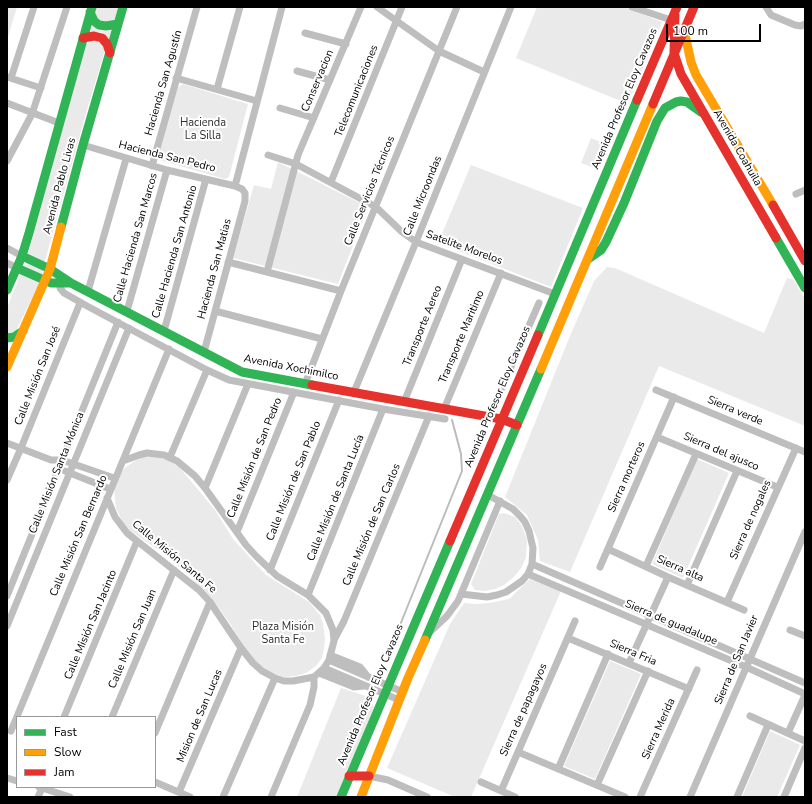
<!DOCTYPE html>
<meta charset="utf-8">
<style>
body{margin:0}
#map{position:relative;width:812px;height:804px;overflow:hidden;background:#fff;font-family:"Nunito Sans",sans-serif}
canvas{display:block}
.frame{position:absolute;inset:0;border:8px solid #000;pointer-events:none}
.legend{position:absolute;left:16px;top:716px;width:140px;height:72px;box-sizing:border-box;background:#fff;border:1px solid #999;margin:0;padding:5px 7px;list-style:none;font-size:12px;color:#000}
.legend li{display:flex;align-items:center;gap:8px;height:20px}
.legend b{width:20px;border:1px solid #999}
.scale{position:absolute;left:666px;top:24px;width:95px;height:18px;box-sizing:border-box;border:2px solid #000;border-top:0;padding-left:5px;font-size:12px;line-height:14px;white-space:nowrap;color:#000;-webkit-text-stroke:3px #fff;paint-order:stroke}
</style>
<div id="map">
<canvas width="812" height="804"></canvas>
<div class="frame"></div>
<ul class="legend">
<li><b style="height:5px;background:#30b455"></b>Fast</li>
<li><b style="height:5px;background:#ff9f0a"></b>Slow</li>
<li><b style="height:5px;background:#e5322d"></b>Jam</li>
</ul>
<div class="scale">100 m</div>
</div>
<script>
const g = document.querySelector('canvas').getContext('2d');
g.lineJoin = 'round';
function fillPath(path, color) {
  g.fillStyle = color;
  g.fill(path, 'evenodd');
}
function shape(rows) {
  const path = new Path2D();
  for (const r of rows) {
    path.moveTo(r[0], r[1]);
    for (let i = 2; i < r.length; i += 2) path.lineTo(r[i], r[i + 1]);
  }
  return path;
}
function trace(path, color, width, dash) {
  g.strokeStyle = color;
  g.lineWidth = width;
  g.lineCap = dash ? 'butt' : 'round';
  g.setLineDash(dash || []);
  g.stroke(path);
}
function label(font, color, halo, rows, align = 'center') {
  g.font = font + ' "Nunito Sans",sans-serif';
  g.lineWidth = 4;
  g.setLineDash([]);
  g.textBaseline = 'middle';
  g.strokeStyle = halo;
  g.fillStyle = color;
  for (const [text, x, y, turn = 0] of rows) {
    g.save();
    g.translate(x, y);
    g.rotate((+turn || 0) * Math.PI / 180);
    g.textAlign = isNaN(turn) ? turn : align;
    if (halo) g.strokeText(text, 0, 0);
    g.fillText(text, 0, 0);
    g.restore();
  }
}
fillPath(shape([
 [7,7,17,7,7,40],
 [96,7,119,7,115,19,112,21,105,23,97,19,95,12],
 [537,7,624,7,662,22,628,104,516,58],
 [91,23,98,30,107,31,112,30,109,38,101,32,89,33],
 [90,40,93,40,101,42,105,50,86,113,45,261,41,262,28,255,85,47,87,43],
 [183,84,248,104,229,177,225,179,159,160,157,156,178,87],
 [591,138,608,145,598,169,581,163],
 [278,162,368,207,338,284,233,258,254,185,271,189],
 [471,165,583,208,551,287,438,243],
 [26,263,43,270,42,274,40,274,25,267],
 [607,267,615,268,764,333,787,278,793,279,805,299,805,426,659,366,570,572,540,561,538,540,527,515,505,497,570,336,594,281],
 [21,273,40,282,16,331,9,333,7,333,7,308],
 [140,457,151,457,160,458,168,460,180,468,215,510,233,539,266,575,309,602,320,615,323,623,325,639,324,649,322,658,316,666,306,673,295,676,284,677,269,672,257,663,246,651,231,625,219,608,193,579,163,553,129,530,123,523,116,508,114,489,118,475,125,468],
 [697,459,729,473,683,578,652,564],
 [504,513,515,517,522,526,527,540,526,557,522,567,514,577,504,585,495,589,485,591,475,590,471,584,499,514],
 [530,579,561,591,471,797,455,797,387,768,450,624,464,603,475,604,489,603,509,599],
 [610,661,641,674,595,779,564,766],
 [341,688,369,697,374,707,338,797,297,797],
 [770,731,800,745,777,797,742,797]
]), '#eaeaea');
trace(shape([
 [390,650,462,471,461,454,452,420],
 [350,751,368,704]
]), '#bcbcbc', 2);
trace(shape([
 [377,7,439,51,484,72],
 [632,7,671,20],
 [766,7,771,15,795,25,801,26,805,24],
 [305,33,346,44],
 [297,71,330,80],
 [7,77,41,88],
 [11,78,34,7],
 [176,78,257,101],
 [217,89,240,7],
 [7,103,59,123],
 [280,108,314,118],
 [83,145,167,170,235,186,242,189,245,193,245,201,204,352],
 [268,155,296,164,376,207,402,232,416,242,555,294],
 [7,161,32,114,67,7],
 [152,166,197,7],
 [331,182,402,7],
 [235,186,282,7],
 [796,194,805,190],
 [7,248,22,256],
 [228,262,341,291],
 [7,263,17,268],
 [267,272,298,155,361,7],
 [62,279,60,288,64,293,87,306,207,370,229,380,383,409,445,419],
 [88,291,126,159],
 [127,311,167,170],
 [215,311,322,339],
 [164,331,206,179],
 [305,384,341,291,457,7],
 [656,390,805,452],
 [354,392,416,242,511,7],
 [404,402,462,259],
 [444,409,501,273],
 [489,417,539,303],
 [657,437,777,487],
 [7,443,51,460,62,460,114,478],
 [170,457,207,370],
 [65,471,110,489],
 [7,480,21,448,80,303],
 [205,488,248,384],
 [107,498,115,517,127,533,199,590,210,602,241,648,253,663,262,671,275,678,284,681,293,681,314,677,324,668,329,660,334,641,333,630,326,613,308,595,277,576,256,556,246,545,205,488,195,476,177,461,164,455,147,453,139,455,123,461],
 [237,532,294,392],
 [608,549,668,577,744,610],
 [532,564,805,683],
 [646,566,696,454],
 [600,567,674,397],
 [270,570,339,400],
 [528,574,746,667,805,694],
 [687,585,737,471],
 [461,594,487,597,497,595,506,592,522,581,528,574,532,564,533,548,529,531,525,522,520,516,513,509,488,495],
 [308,595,383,409],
 [7,596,118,322],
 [727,602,796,448],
 [7,626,129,328],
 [790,630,805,636],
 [429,633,447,616,458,601,500,501],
 [568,638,689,689],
 [334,640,344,621,429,416],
 [330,655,360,667,368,677],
 [329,660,403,692],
 [629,663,668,577],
 [324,668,399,700],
 [319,673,354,687,364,686],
 [750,716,805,741],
 [64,717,137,541],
 [112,717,174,570],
 [11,731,169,349],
 [155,733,210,602],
 [788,733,805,695],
 [518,752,625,797],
 [558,769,608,654],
 [369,776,388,780,427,797],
 [7,778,17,781],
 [155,782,190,797],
 [481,782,515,797],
 [597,785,648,671],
 [39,787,70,797],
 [501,791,575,621],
 [179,792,241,648],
 [38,797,42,788],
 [223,797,275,678],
 [271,797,310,705,314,687,314,677],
 [640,797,697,670],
 [690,797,805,532],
 [737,797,768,725],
 [784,797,805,748]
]), '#bebebe', 7);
trace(shape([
 [90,12,94,21,99,25,106,26,118,24],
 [61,227,83,145,123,7],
 [776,238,805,288],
 [22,256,50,269,71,283,242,372,312,385],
 [588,259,601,250,606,242,624,203,657,121,665,108,676,102,681,101,687,102,701,112],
 [17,268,51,283,71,283],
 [7,290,22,256,29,233,92,7],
 [538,335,637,100],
 [7,338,14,337,23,331],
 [425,640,541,369],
 [341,797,450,541]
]), '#30b455', 9);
trace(shape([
 [684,30,691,62,696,75,773,205],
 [7,367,50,269,61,227],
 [541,369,653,104],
 [361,797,408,678,425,640]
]), '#ff9f0a', 9);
trace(shape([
 [675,15,674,53,681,74,776,238],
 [83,38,94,36,102,38,107,44,110,53],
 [637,100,677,7],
 [653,104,694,7],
 [773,205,805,261],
 [312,385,501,419,517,425],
 [450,541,538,335],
 [349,776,369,776]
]), '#e5322d', 9);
label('11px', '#000', '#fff', [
 ["Conservacion",318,81,-67],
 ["Hacienda San Agustín",164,83,-74],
 ["Telecomunicaciones",357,91,-68],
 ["Avenida Profesor Eloy Cavazos",625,99,-67],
 ["Avenida Coahuila",737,148,60],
 ["Hacienda San Pedro",167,157,14],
 ["Avenida Pablo Livas",60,186,-75],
 ["Calle Servicios Técnicos",370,191,-68],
 ["Calle Microondas",423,196,-68],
 ["Calle Hacienda San Marcos",136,238,-74],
 ["Satelite Morelos",464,248,20],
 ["Calle Hacienda San Antonio",175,252,-74],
 ["Hacienda San Matias",215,269,-75],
 ["Transporte Aereo",423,326,-68],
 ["Transporte Maritimo",462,337,-67],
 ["Avenida Xochimilco",291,368,11],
 ["Calle Misión San José",38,376,-68],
 ["Avenida Profesor Eloy Cavazos",498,397,-67],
 ["Sierra verde",735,411,23],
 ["Sierra del ajusco",721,452,23],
 ["Calle Misión de San Pedro",255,458,-68],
 ["Calle Misión Santa Mónica",57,473,-68],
 ["Sierra morteros",627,477,-66],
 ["Calle Misión de San Pablo",294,481,-68],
 ["Calle Misión de Santa Lucía",336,498,-68],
 ["Sierra de nogales",751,520,-66],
 ["Calle Misión de San Carlos",372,525,-67],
 ["Calle Misión San Bernardo",79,536,-67],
 ["Calle Misión Santa Fe",174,557,40],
 ["Sierra alta",680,569,24],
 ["Sierra de guadalupe",671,623,23],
 ["Calle Misión San Jacinto",91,625,-67],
 ["Calle Misión San Juan",133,639,-67],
 ["Sierra Fria",633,653,23],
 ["Sierra de San Javier",737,660,-67],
 ["Avenida Profesor Eloy Cavazos",371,695,-67],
 ["Sierra de papagayos",524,710,-66],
 ["Mision de San Lucas",200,716,-67],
 ["Sierra Merida",659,729,-66]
]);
label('11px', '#2f2f2f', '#fff', [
 ["Hacienda",203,123],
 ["La Silla",203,136],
 ["Plaza Misión",283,627],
 ["Santa Fe",283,640]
]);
</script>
